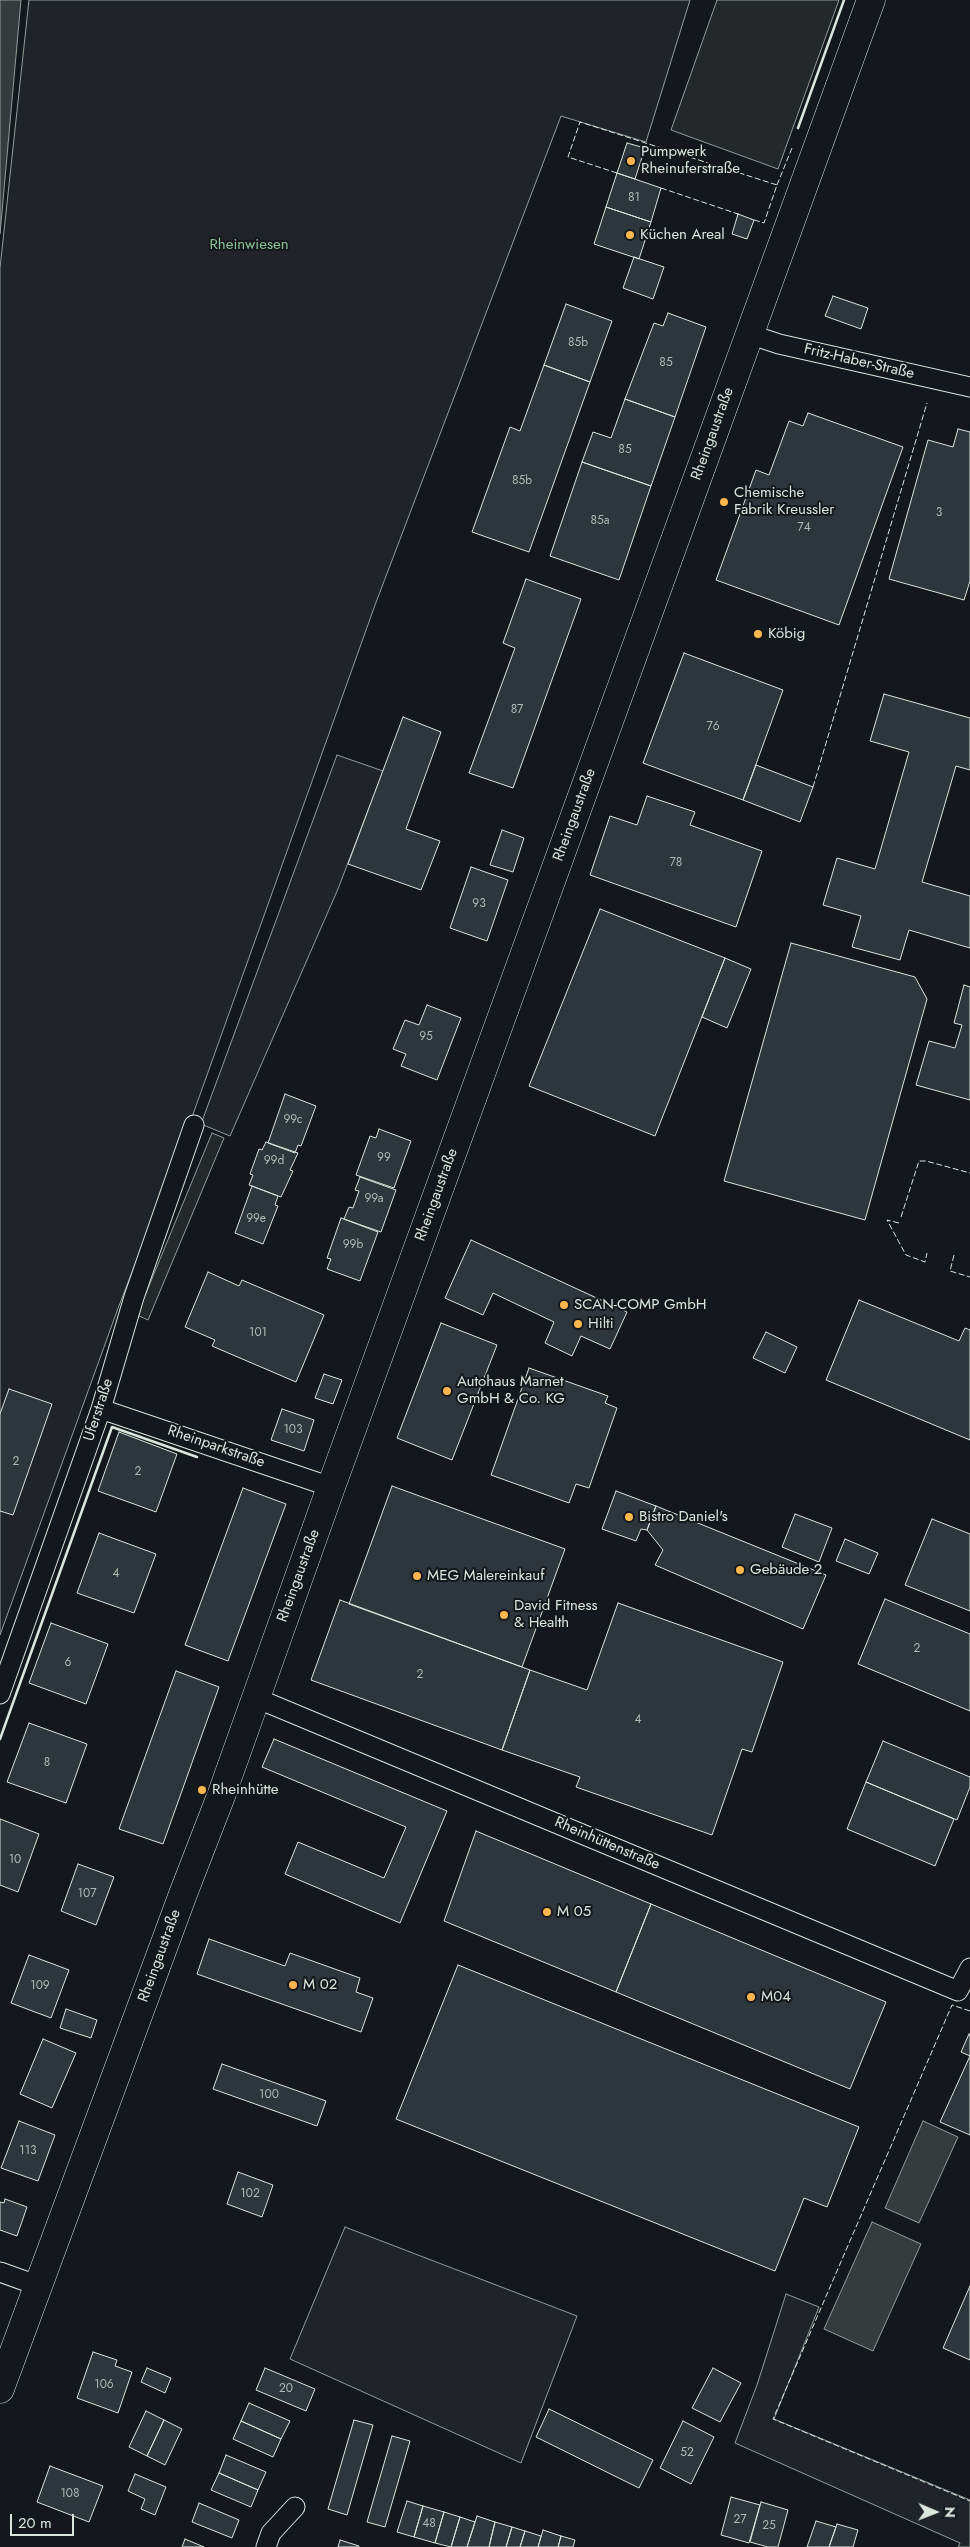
<!DOCTYPE html>
<meta charset="utf-8">
<style>
body{margin:0}
#map{position:relative;width:970px;height:2547px;overflow:hidden;background:#14181c;font-family:Jost,sans-serif}
canvas{display:block}
.north{position:absolute;left:910px;top:2487px;width:50px;height:50px;-webkit-text-stroke:4px #14181c;paint-order:stroke;rotate:91deg;font-size:14px;font-weight:700;line-height:20px;text-align:center;color:#d8e6dc}
.north::after{content:'';display:block;margin:auto;width:18px;height:22px;background:#d8e6dc;clip-path:polygon(50% 0,100% 100%,50% 72%,0 100%)}
.scale{position:absolute;left:10px;top:2514px;width:64px;height:22px;box-sizing:border-box;border:2px solid #d8e6dc;border-top:0;padding-left:6px;font-size:15px;line-height:18px;white-space:nowrap;color:#d8e6dc;-webkit-text-stroke:4px #14181c;paint-order:stroke}
</style>
<div id="map">
<canvas width="970" height="2547"></canvas>
<div class="north">N</div>
<div class="scale">20 m</div>
</div>
<script>
const g = document.querySelector('canvas').getContext('2d');
g.lineJoin = 'round';
function fillPath(path, color) {
  g.fillStyle = color;
  g.fill(path, 'evenodd');
}
function shape(rows) {
  const path = new Path2D();
  for (const r of rows) {
    path.moveTo(r[0], r[1]);
    for (let i = 2; i < r.length; i += 2) path.lineTo(r[i], r[i + 1]);
  }
  return path;
}
function trace(path, color, width, dash) {
  g.strokeStyle = color;
  g.lineWidth = width;
  g.lineCap = dash ? 'butt' : 'round';
  g.setLineDash(dash || []);
  g.stroke(path);
}
function label(font, color, halo, rows, align = 'center') {
  g.font = font + ' Jost,sans-serif';
  g.lineWidth = 4;
  g.setLineDash([]);
  g.textBaseline = 'middle';
  g.strokeStyle = halo;
  g.fillStyle = color;
  for (const [text, x, y, turn = 0] of rows) {
    g.save();
    g.translate(x, y);
    g.rotate((+turn || 0) * Math.PI / 180);
    g.textAlign = isNaN(turn) ? turn : align;
    if (halo) g.strokeText(text, 0, 0);
    g.fillText(text, 0, 0);
    g.restore();
  }
}
const green = shape([
 [29,0,690,0,646,142,561,116,375,605,192,1117,117,1311,0,1635,0,268,29,0],
 [337,755,383,771,338,889,230,1136,201,1124,337,755],
 [345,2227,577,2316,521,2463,290,2359,345,2227],
 [786,2294,819,2307,774,2419,970,2500,970,2547,958,2547,960,2543,735,2443,757,2385,786,2294]
]);
fillPath(green, '#202428');
trace(green, '#939e99', 1);
const parking = shape([
 [717,0,839,0,778,169,671,130,717,0],
 [212,1133,224,1138,148,1320,137,1315,212,1133]
]);
fillPath(parking, '#24282b');
trace(parking, '#939e99', 1);
const water = shape([
 [0,0,21,0,0,234,0,0],
 [923,2121,958,2137,919,2223,885,2208,923,2121],
 [872,2222,921,2244,873,2351,824,2329,872,2222]
]);
fillPath(water, '#363b3e');
trace(water, '#939e99', 1);
const building = shape([
 [627,143,645,148,635,179,617,173,627,143],
 [617,173,661,188,651,222,606,207,617,173],
 [606,207,651,222,639,259,594,244,606,207],
 [738,214,754,220,747,239,732,234,738,214],
 [634,257,664,267,653,299,623,288,634,257],
 [833,296,868,308,861,329,825,316,833,296],
 [566,304,612,321,590,382,544,365,566,304],
 [668,313,706,327,675,417,625,399,654,323,663,326,668,313],
 [544,365,590,382,529,552,472,532,510,427,520,431,544,365],
 [625,399,675,417,651,486,582,462,593,432,611,438,625,399],
 [808,413,903,447,839,625,716,580,756,470,769,475,789,421,803,426,808,413],
 [958,429,970,432,970,581,964,600,889,579,928,440,953,447,958,429],
 [582,462,651,486,619,580,550,556,582,462],
 [526,579,581,599,513,788,469,773,515,648,503,643,526,579],
 [684,653,783,690,743,800,643,763,684,653],
 [884,694,970,718,970,770,956,766,922,882,970,896,970,948,909,930,900,960,852,947,861,916,823,905,837,858,875,869,909,752,870,741,884,694],
 [403,717,441,732,406,829,440,841,421,890,348,864,403,717],
 [756,765,813,787,800,822,743,800,756,765],
 [647,796,695,812,690,825,762,851,736,927,590,875,610,816,637,825,647,796],
 [502,830,524,838,513,872,490,865,502,830],
 [471,867,508,880,487,941,450,928,471,867],
 [600,909,725,958,655,1136,529,1086,600,909],
 [791,943,915,977,927,999,865,1220,724,1181,791,943],
 [725,958,751,969,727,1028,702,1017,725,958],
 [964,985,970,987,970,1100,916,1085,929,1041,955,1048,962,1025,954,1023,964,985],
 [427,1005,461,1018,437,1080,401,1066,406,1054,393,1049,405,1020,419,1025,427,1005],
 [285,1094,316,1106,301,1146,298,1145,295,1153,268,1143,285,1094],
 [379,1129,411,1141,394,1188,356,1175,370,1136,376,1138,379,1129],
 [266,1142,298,1153,290,1170,293,1171,281,1197,249,1185,253,1175,250,1174,259,1149,262,1150,266,1142],
 [360,1177,396,1190,381,1232,344,1219,349,1207,353,1208,359,1191,355,1190,360,1177],
 [252,1186,278,1196,275,1205,278,1206,263,1244,235,1233,252,1186],
 [341,1218,378,1232,360,1281,327,1269,331,1259,327,1258,341,1218],
 [471,1240,627,1312,610,1349,581,1336,572,1356,545,1343,554,1322,493,1293,483,1315,445,1298,471,1240],
 [208,1272,239,1286,242,1280,324,1315,296,1382,212,1346,215,1340,185,1327,208,1272],
 [859,1300,959,1341,965,1328,970,1330,970,1440,826,1380,859,1300],
 [441,1323,497,1345,452,1460,397,1438,441,1323],
 [766,1332,797,1347,785,1373,753,1358,766,1332],
 [529,1368,608,1396,605,1403,617,1408,589,1488,576,1484,569,1503,491,1475,529,1368],
 [324,1374,342,1380,333,1404,315,1398,324,1374],
 [9,1389,52,1404,13,1515,0,1511,0,1414,9,1389],
 [282,1409,314,1420,304,1451,271,1440,282,1409],
 [119,1432,177,1454,156,1512,98,1491,119,1432],
 [392,1486,565,1549,522,1667,349,1604,392,1486],
 [243,1488,286,1504,228,1661,185,1645,243,1488],
 [616,1491,656,1506,647,1530,641,1529,636,1541,602,1529,616,1491],
 [656,1506,826,1575,803,1629,655,1565,663,1550,647,1530,656,1506],
 [795,1514,832,1528,819,1562,782,1547,795,1514],
 [932,1519,970,1534,970,1611,905,1585,932,1519],
 [99,1533,156,1554,134,1613,77,1593,99,1533],
 [845,1539,878,1553,869,1574,836,1561,845,1539],
 [885,1599,970,1634,970,1711,858,1664,885,1599],
 [340,1600,530,1670,502,1750,311,1680,340,1600],
 [618,1603,783,1662,752,1752,742,1749,712,1835,576,1787,580,1777,502,1750,530,1670,587,1690,618,1603],
 [51,1623,108,1644,86,1704,29,1683,51,1623],
 [176,1671,219,1687,163,1844,119,1829,176,1671],
 [29,1723,87,1744,66,1803,7,1782,29,1723],
 [274,1739,447,1811,400,1923,285,1874,298,1842,384,1878,406,1827,262,1767,274,1739],
 [883,1741,970,1777,970,1787,957,1820,866,1782,883,1741],
 [866,1782,954,1819,935,1866,847,1829,866,1782],
 [0,1819,39,1834,18,1892,0,1885,0,1819],
 [476,1831,651,1904,616,1992,444,1921,476,1831],
 [78,1864,114,1877,96,1925,61,1911,78,1864],
 [651,1904,886,2002,850,2089,616,1992,651,1904],
 [209,1939,285,1966,290,1953,360,1978,356,1992,373,1998,361,2032,197,1974,209,1939],
 [29,1955,69,1970,51,2018,11,2003,29,1955],
 [458,1965,859,2127,827,2207,804,2198,775,2271,396,2119,458,1965],
 [66,2009,97,2020,91,2038,60,2028,66,2009],
 [969,2034,970,2034,970,2135,940,2122,970,2056,961,2052,969,2034],
 [43,2039,76,2053,52,2108,20,2094,43,2039],
 [222,2064,326,2101,317,2126,213,2089,222,2064],
 [19,2121,55,2135,38,2181,1,2168,19,2121],
 [238,2172,273,2185,262,2217,227,2204,238,2172],
 [5,2199,27,2207,17,2236,0,2230,0,2202,4,2203,5,2199],
 [970,2286,970,2360,943,2348,970,2286],
 [93,2352,117,2360,115,2366,132,2372,118,2413,77,2398,93,2352],
 [147,2368,171,2378,165,2393,141,2382,147,2368],
 [265,2368,315,2389,306,2411,256,2390,265,2368],
 [713,2368,741,2383,720,2422,692,2408,713,2368],
 [249,2403,290,2421,281,2439,241,2421,249,2403],
 [549,2409,653,2460,639,2488,536,2437,549,2409],
 [146,2411,164,2420,147,2456,129,2447,146,2411],
 [164,2420,182,2429,165,2465,147,2456,164,2420],
 [354,2420,373,2425,347,2515,328,2509,354,2420],
 [241,2421,281,2439,273,2457,233,2439,241,2421],
 [683,2421,714,2437,691,2484,660,2468,683,2421],
 [392,2436,410,2441,385,2527,367,2522,392,2436],
 [226,2455,266,2472,258,2490,219,2473,226,2455],
 [50,2466,103,2486,89,2522,37,2502,50,2466],
 [219,2473,258,2490,251,2507,211,2490,219,2473],
 [135,2474,166,2487,155,2515,141,2509,145,2499,128,2491,135,2474],
 [731,2497,760,2505,749,2543,721,2535,731,2497],
 [407,2501,423,2506,414,2537,397,2532,407,2501],
 [761,2502,788,2510,778,2547,768,2547,750,2542,761,2502],
 [199,2503,239,2520,232,2538,192,2522,199,2503],
 [423,2506,444,2512,435,2543,414,2537,423,2506],
 [444,2512,460,2517,451,2547,435,2543,444,2512],
 [477,2516,495,2522,489,2547,467,2547,477,2516],
 [460,2517,475,2522,467,2547,451,2547,460,2517],
 [816,2521,836,2527,829,2547,807,2547,816,2521],
 [495,2522,512,2527,506,2547,489,2547,495,2522],
 [837,2524,858,2530,853,2547,829,2547,837,2524],
 [512,2527,525,2531,520,2547,506,2547,512,2527],
 [543,2530,561,2536,558,2547,538,2547,543,2530],
 [525,2531,541,2536,538,2547,520,2547,525,2531],
 [561,2536,575,2540,573,2547,558,2547,561,2536],
 [185,2539,204,2547,182,2547,185,2539],
 [340,2540,359,2546,359,2547,338,2547,340,2540]
]);
fillPath(building, '#2c363c');
trace(building, '#d8e6dc', 1);
const street = shape([
 [749,334,779,344,970,387],
 [101,1409,331,1487],
 [0,1694,101,1409,134,1297,194,1125],
 [256,1698,958,1991,970,1968],
 [0,2272,39,2286],
 [266,2547,271,2533,295,2507]
]);
const secondary = shape([
 [0,2389,183,1894,221,1796,331,1487,871,0]
]);
trace(street, '#d8e6dc', 21);
trace(secondary, '#d8e6dc', 29);
trace(street, '#14181c', 19);
trace(secondary, '#14181c', 28);
trace(shape([
 [617,173,568,157,580,122,777,185,764,223,751,219],
 [777,185,792,148],
 [661,188,741,215],
 [813,787,927,403],
 [901,1217,919,1161,926,1161,970,1173],
 [899,1223,887,1220,906,1255,925,1262,927,1253],
 [954,1255,950,1271,970,1277],
 [970,2011,952,2005,773,2419,970,2501]
]), '#d8e6dc', 1, [6, 2.5]);
trace(shape([
 [798,128,844,0],
 [0,1739,112,1427,197,1457]
]), '#d8e6dc', 2.5);
for (const [x, y, r, color] of [
 [631,161,5,"#ffb74d"],
 [630,235,5,"#ffb74d"],
 [724,502,5,"#ffb74d"],
 [758,634,5,"#ffb74d"],
 [564,1305,5,"#ffb74d"],
 [578,1324,5,"#ffb74d"],
 [447,1391,5,"#ffb74d"],
 [629,1517,5,"#ffb74d"],
 [740,1570,5,"#ffb74d"],
 [417,1576,5,"#ffb74d"],
 [504,1615,5,"#ffb74d"],
 [202,1790,5,"#ffb74d"],
 [547,1912,5,"#ffb74d"],
 [293,1985,5,"#ffb74d"],
 [751,1997,5,"#ffb74d"]
]) {
  const dot = new Path2D();
  dot.arc(x, y, r, 0, 2 * Math.PI);
  g.fillStyle = color;
  g.fill(dot);
  trace(dot, '#14181c', 2);
}
label('12px', '#adbab4', null, [
 ["81",634,198],
 ["85b",578,343],
 ["85",666,363],
 ["85",625,450],
 ["85b",522,481],
 ["3",939,513],
 ["85a",600,521],
 ["74",804,528],
 ["87",517,710],
 ["76",713,727],
 ["78",676,863],
 ["93",479,904],
 ["95",426,1037],
 ["99c",293,1120],
 ["99",384,1158],
 ["99d",274,1161],
 ["99a",374,1199],
 ["99e",256,1219],
 ["99b",353,1245],
 ["101",258,1333],
 ["103",293,1430],
 ["2",16,1462],
 ["2",138,1472],
 ["4",116,1574],
 ["2",917,1649],
 ["6",68,1663],
 ["2",420,1675],
 ["4",638,1720],
 ["8",47,1763],
 ["10",15,1860],
 ["107",87,1894],
 ["109",40,1986],
 ["100",269,2095],
 ["113",28,2151],
 ["102",250,2194],
 ["106",104,2385],
 ["20",286,2389],
 ["52",687,2453],
 ["108",70,2494],
 ["27",740,2520],
 ["48",429,2524],
 ["25",769,2526]
]);
label('15px', '#d8e6dc', '#14181c', [
 ["Pumpwerk",641,152],
 ["Rheinuferstraße",641,169],
 ["Küchen Areal",640,235],
 ["Chemische",734,493],
 ["Fabrik Kreussler",734,510],
 ["Köbig",768,634],
 ["SCAN-COMP GmbH",574,1305],
 ["Hilti",588,1324],
 ["Autohaus Marnet",457,1382],
 ["GmbH & Co. KG",457,1399],
 ["Bistro Daniel's",639,1517],
 ["Gebäude 2",750,1570],
 ["MEG Malereinkauf",427,1576],
 ["David Fitness",514,1606],
 ["& Health",514,1623],
 ["Rheinhütte",212,1790],
 ["M 05",557,1912],
 ["M 02",303,1985],
 ["M04",761,1997]
], 'left');
label('15px', '#8ac095', '#14181c', [
 ["Rheinwiesen",249,245]
]);
label('15px', '#d8e6dc', '#14181c', [
 ["Fritz-Haber-Straße",859,362,13],
 ["Rheingaustraße",713,434,-70],
 ["Rheingaustraße",575,815,-70],
 ["Rheingaustraße",437,1195,-70],
 ["Uferstraße",99,1410,-72],
 ["Rheinparkstraße",216,1447,19],
 ["Rheingaustraße",299,1576,-70],
 ["Rheinhüttenstraße",607,1844,23],
 ["Rheingaustraße",160,1956,-70]
]);
</script>
